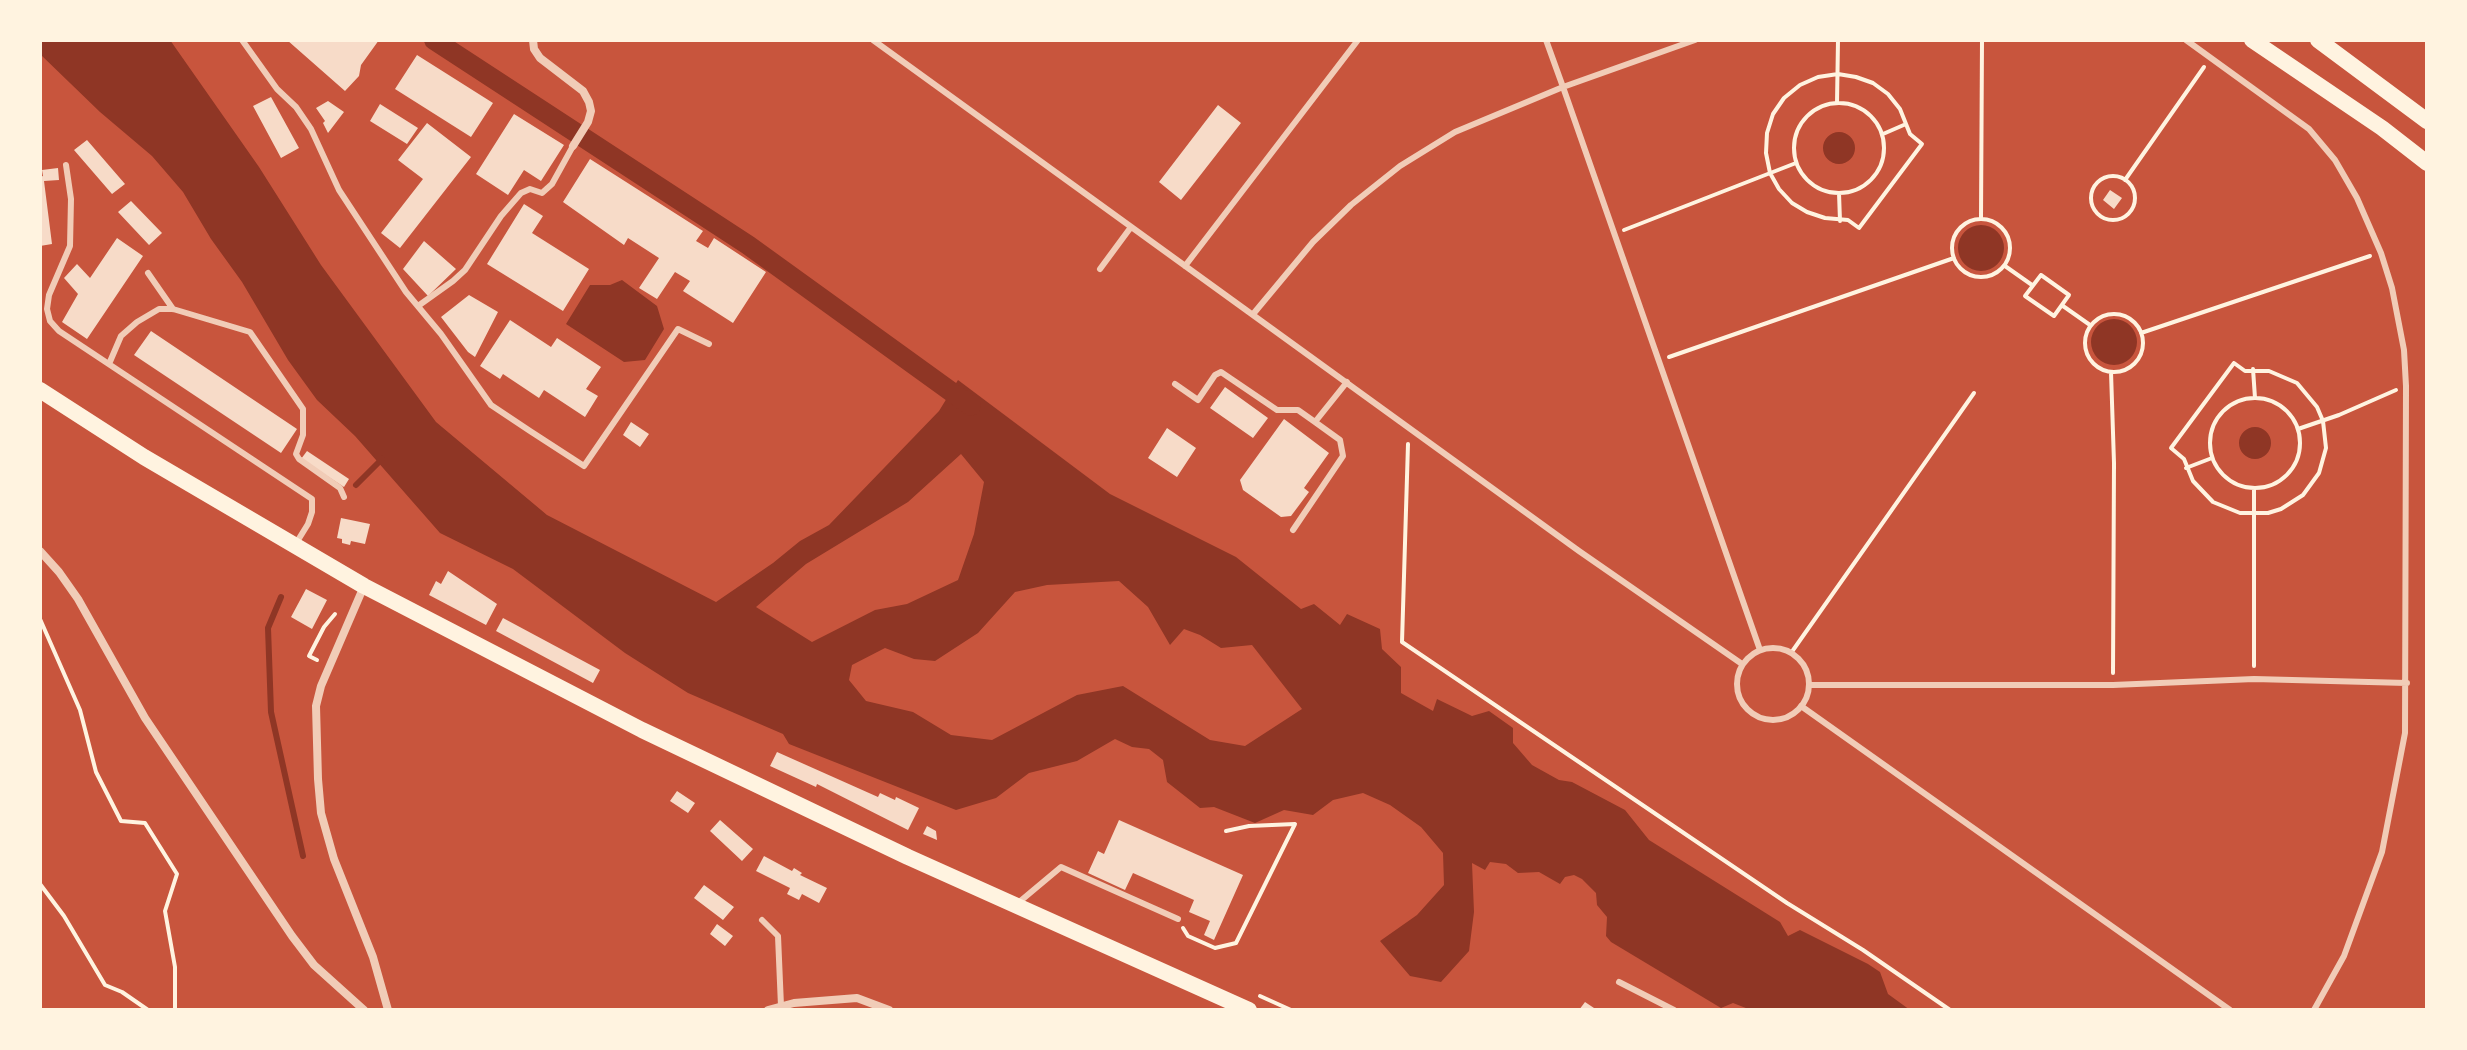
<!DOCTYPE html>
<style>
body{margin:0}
#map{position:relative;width:2467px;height:1050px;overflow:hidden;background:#c8553d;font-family:Figtree,sans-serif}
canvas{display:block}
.frame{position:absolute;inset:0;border:42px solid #fff3e0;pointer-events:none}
</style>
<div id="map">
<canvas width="2467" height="1050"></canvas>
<div class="frame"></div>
</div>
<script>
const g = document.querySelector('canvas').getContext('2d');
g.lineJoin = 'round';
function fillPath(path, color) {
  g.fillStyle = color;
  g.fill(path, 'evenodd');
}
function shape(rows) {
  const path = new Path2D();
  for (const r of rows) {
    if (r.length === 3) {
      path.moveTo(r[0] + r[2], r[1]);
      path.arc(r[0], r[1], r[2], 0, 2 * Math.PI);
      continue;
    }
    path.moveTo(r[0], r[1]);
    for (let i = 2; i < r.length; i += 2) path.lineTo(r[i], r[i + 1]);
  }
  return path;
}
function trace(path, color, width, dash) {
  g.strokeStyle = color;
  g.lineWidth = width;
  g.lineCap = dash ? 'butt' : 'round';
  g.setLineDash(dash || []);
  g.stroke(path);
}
fillPath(shape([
 [40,40,170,40,259,167,321,265,436,422,547,515,716,602,773,563,800,541,829,525,939,411,958,380,1110,494,1236,557,1301,609,1314,604,1340,625,1347,614,1380,629,1382,649,1401,667,1401,693,1433,711,1437,699,1472,716,1489,711,1513,728,1513,743,1532,765,1559,780,1572,782,1625,810,1649,840,1780,922,1788,936,1800,930,1868,964,1880,972,1888,994,1910,1010,1751,1010,1733,1003,1721,1008,1611,942,1606,936,1607,917,1597,905,1596,893,1582,879,1574,875,1565,877,1560,884,1539,872,1518,873,1506,864,1490,862,1485,870,1472,863,1474,912,1469,951,1441,982,1410,976,1380,941,1417,915,1444,885,1443,853,1421,827,1390,805,1363,793,1333,800,1313,815,1284,810,1255,823,1214,807,1200,808,1167,782,1163,760,1149,749,1132,747,1115,739,1077,761,1029,773,996,798,956,810,789,744,783,734,688,693,625,653,513,569,440,533,355,436,317,400,288,360,242,282,211,239,183,192,152,156,100,112,41,55],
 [961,454,984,482,974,534,958,580,907,604,875,610,812,642,756,607,806,564,908,502],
 [1119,581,1148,607,1170,645,1184,629,1200,635,1221,648,1252,645,1302,709,1245,746,1210,740,1123,686,1077,695,992,740,951,735,913,712,866,701,849,680,852,665,885,648,914,659,935,661,978,633,1015,592,1047,585],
 [1839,148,16],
 [1981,248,23],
 [622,280,657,306,664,329,645,360,624,362,566,324,590,285,610,285],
 [2114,342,23],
 [2255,443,16]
]), '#8f3625');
trace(shape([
 [356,485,382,459],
 [281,597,268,628,271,712,303,856]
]), '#8f3625', 6);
trace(shape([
 [434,40,748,245,971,406]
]), '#8f3625', 20);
fillPath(shape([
 [287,40,379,40,361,65,359,76,345,91],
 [417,55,493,103,471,137,395,89],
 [271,97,299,148,281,158,253,106],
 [328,101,344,112,328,133,323,123,325,121,316,108],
 [380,104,418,128,407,144,370,121],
 [1218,105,1241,123,1181,200,1159,182],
 [514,114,564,145,541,181,524,170,508,195,476,174],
 [427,123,471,157,400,248,381,233,423,179,398,160],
 [87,140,125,184,112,194,74,150],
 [590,159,703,231,696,241,708,248,714,238,766,272,733,323,683,291,690,281,675,272,657,299,639,288,659,258,628,238,624,245,563,202],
 [58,168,59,180,44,181,52,244,40,246,40,177,43,176,42,170],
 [2110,190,2122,198,2114,209,2103,200],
 [131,201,162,233,149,245,118,212],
 [524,204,543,216,532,233,589,269,563,311,487,264],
 [117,238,143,256,87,339,62,322,78,294,64,278,77,264,90,278],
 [424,241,456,269,428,296,403,269],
 [469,295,498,312,475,357,468,352,441,317],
 [510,320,551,347,557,338,601,367,586,389,598,396,585,417,544,390,539,398,503,374,500,379,480,366],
 [151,331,297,429,281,453,134,355],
 [1225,387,1268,418,1253,438,1210,408],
 [1284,419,1329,453,1304,488,1309,492,1291,516,1281,517,1243,490,1240,480],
 [631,422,649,434,640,447,623,435],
 [1167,428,1196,448,1177,477,1148,458],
 [307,451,349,479,344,487,301,459],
 [341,518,370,524,365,544,351,541,350,545,342,543,342,539,337,538],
 [448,571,497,604,486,625,429,595,436,581,441,584],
 [306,589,327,600,312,629,291,617],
 [503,618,600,670,593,683,496,631],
 [777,752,878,797,880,793,895,800,896,797,919,808,908,830,817,784,816,787,770,766],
 [677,791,695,803,688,813,670,801],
 [720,820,753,849,742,861,710,831],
 [1119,820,1243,875,1214,940,1204,935,1210,921,1189,912,1194,900,1133,873,1125,890,1088,873,1098,851,1104,854],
 [927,826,936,831,937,840,923,834],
 [764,856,792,871,794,868,802,873,800,875,827,888,819,903,802,894,799,900,787,894,790,888,756,871],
 [704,885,734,907,723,920,694,898],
 [717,924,733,936,725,946,710,934],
 [1585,1002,1597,1010,1579,1010]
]), '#f7dbc8');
trace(shape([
 [1838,74,1856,77,1873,83,1888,94,1900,109,1910,134,1922,144,1859,228,1848,220,1825,218,1807,212,1792,203,1779,189,1770,173,1766,153,1767,133,1773,114,1784,98,1800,85,1818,77,1838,74],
 [1839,148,45],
 [1837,103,1838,40],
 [1883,134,1906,124],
 [2113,198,22],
 [2125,180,2204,67],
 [1839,193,1840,221],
 [1981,218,1982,40],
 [1981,248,29],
 [1624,230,1796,163],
 [2005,266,2032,285],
 [2041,275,2069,295,2054,316,2025,296,2041,275],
 [2063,306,2090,325],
 [2114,343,29],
 [2141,333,2370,256],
 [1669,357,1954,258],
 [2234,363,2245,371,2269,371,2297,383,2317,407,2323,421,2326,448,2319,473,2303,495,2281,509,2268,513,2240,513,2213,502,2193,481,2184,459,2171,448,2234,363],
 [2253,369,2255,398],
 [2111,372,2114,463,2113,673],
 [2255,443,45],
 [2298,429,2339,415,2396,390],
 [1408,444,1402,642,1787,903,1863,950,1950,1010],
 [2186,468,2212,458],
 [40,619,80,710,96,772,121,821,145,823,177,874,165,911,175,967,175,1010],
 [1791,653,1974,393],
 [317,660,309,656,324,627,335,614],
 [2254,666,2254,489],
 [40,884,64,916,105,985,122,992,148,1010],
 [1183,928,1188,936,1215,948,1236,943,1295,824,1249,826,1226,831],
 [1260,996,1291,1010]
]), '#fff3e0', 4);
trace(shape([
 [242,40,277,89,296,107,311,129,339,190,406,292,441,334,491,405,530,431,584,466,678,329,709,344],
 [873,40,1579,551,1742,664],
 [1546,40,1563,87,1695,40],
 [2186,40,2309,129,2335,160,2357,198,2381,253,2392,288,2404,350,2406,386,2405,733,2382,852,2344,956,2314,1010],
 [66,165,71,199,70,246,49,295,47,309,50,321,59,331,312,499,312,512,308,524,295,545],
 [1185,266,1358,40],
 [1100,269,1131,227],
 [148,273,173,309],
 [418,306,453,281,465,270,501,216,521,193,530,189,542,193,552,184,573,146],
 [1254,313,1313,242,1351,205,1400,166,1455,132,1563,87,1760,650],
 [109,364,121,336,137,322,159,309,173,309,250,332,303,409,303,435,296,454,299,459,340,488,344,497],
 [1175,384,1198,400,1215,375,1221,372,1277,410,1298,410,1315,422,1347,382],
 [1293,530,1343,456,1340,440,1315,422],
 [1773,684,36],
 [1809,685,2113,685,2254,679,2407,683],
 [1801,706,2230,1010],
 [1018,903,1061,867,1178,919],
 [762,920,778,936,781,1006],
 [1619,982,1674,1010]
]), '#f1ccb7', 6);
trace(shape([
 [533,40,534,49,540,58,583,91,589,102,591,111,588,122,573,146],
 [40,551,59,572,78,599,145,718,292,936,314,965,364,1010],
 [364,586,321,686,316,706,318,779,321,813,334,859,373,957,388,1010],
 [768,1010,794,1003,857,998,889,1010]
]), '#f1ccb7', 8);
trace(shape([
 [2252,40,2382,128,2427,163],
 [2318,40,2427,121],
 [40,390,144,457,364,586,642,730,908,857,1249,1010]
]), '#fff3e0', 16);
</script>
